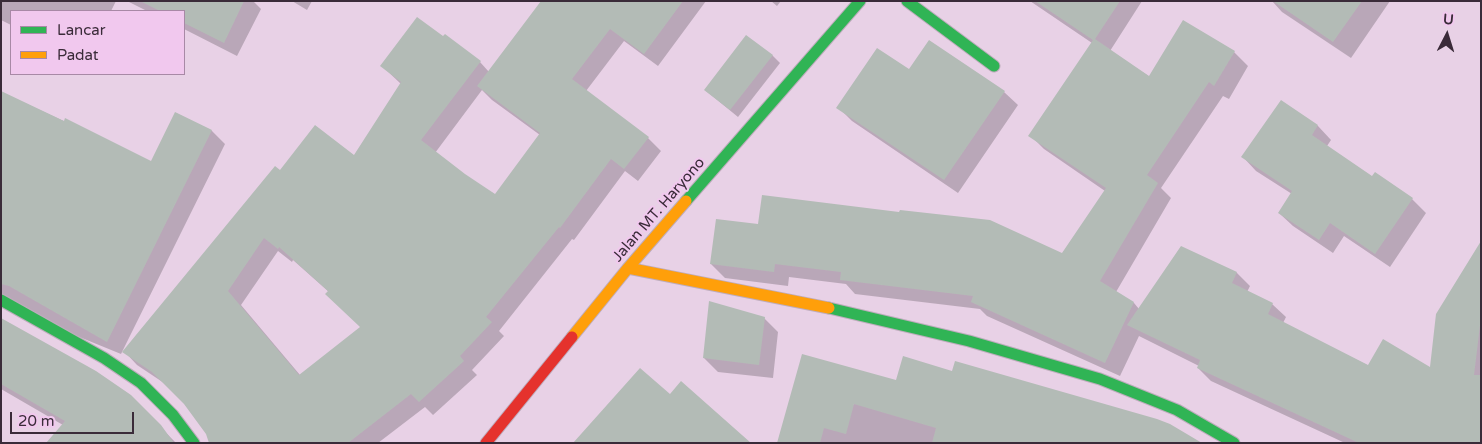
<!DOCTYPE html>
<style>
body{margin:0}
#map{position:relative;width:1482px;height:444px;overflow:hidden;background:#e8d1e6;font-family:"Varela Round",sans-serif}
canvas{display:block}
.frame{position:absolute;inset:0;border:2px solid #3a2b39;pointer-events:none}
.legend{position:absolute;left:10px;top:10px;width:175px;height:65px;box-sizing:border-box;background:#f1c8ee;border:1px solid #a889a6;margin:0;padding:6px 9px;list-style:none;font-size:15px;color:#3a2b39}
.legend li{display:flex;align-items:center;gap:10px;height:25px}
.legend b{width:25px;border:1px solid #a889a6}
.north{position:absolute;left:1422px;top:10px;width:50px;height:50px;-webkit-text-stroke:4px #f1c8ee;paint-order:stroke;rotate:5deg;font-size:14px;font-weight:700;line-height:20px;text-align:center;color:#3a2b39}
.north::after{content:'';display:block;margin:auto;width:18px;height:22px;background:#3a2b39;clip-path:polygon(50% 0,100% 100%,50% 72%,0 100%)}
.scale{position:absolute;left:10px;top:412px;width:124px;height:22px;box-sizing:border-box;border:2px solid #3a2b39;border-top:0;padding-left:6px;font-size:15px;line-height:18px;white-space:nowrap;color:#3a2b39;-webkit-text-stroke:4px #f1c8ee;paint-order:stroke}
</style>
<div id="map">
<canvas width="1482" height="444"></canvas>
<div class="frame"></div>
<ul class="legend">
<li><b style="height:6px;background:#30b455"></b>Lancar</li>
<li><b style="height:6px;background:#ff9f0a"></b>Padat</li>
</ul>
<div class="north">U</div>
<div class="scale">20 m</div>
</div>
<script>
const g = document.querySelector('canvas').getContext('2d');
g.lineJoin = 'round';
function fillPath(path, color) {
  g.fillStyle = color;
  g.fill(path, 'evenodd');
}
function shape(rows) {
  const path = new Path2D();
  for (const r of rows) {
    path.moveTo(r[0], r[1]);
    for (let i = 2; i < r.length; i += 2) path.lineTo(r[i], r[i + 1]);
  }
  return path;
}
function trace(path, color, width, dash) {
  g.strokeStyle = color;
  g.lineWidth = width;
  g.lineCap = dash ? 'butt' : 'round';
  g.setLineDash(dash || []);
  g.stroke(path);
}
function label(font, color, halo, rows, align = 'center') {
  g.font = font + ' "Varela Round",sans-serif';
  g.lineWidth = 4;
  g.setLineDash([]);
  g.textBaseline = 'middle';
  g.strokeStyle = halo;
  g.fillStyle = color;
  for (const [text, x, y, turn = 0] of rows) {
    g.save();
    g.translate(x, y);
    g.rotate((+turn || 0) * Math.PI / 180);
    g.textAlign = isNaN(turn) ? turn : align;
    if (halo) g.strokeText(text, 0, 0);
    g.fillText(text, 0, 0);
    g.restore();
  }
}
fillPath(shape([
 [1,1,116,1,111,11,86,11,83,10,82,11,11,11,11,25,1,20],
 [127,1,253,1,261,9,237,56,184,29,184,11,147,11],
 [292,1,312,1,307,10],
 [543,1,706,1,658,66,624,41,586,91,648,138,661,151,638,181,625,171,574,240,572,239,499,331,504,336,472,370,477,375,433,415,425,407,378,443,210,443,211,440,185,403,167,385,137,365,124,351,280,172,354,156,401,84,382,66,443,38,445,36,480,62,489,72],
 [482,90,492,100,540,135,496,195,464,175,435,153],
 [278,251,292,262,293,260,329,292,362,327,300,375,241,305],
 [771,1,781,1,777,6],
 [1030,1,1142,1,1110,51,1150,77,1234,52,1248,66,1229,99,1223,96,1161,188,1171,198,1116,292,1134,303,1139,309,1181,247,1237,273,1250,286,1247,292,1272,304,1286,317,1283,323,1369,366,1431,369,1481,244,1481,443,1345,443,1211,381,1198,368,1199,366,1139,336,1120,376,987,316,980,309,855,294,846,284,789,277,788,286,725,278,711,264,1062,254,1105,191,1044,149,1030,135,1092,43],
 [1272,1,1390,1,1351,58,1282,12],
 [772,55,780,63,738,117,705,90],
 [909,71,1004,92,1018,105,958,193,852,121,838,107],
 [1,92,152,162,176,113,212,131,225,144,121,354,1,305],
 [1281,101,1318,126,1331,140,1327,146,1373,178,1375,174,1412,199,1426,213,1390,267,1344,236,1333,253,1293,226,1279,213,1292,194,1256,171,1243,157],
 [764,318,778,332,773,378,718,372,704,358],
 [1,320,130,396,176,443,48,443,63,425,1,389],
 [897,382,1200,443,778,443]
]), '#0003');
fillPath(shape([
 [140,1,244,1,224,43,184,23,184,11,160,11],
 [541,1,683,1,644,54,610,29,572,79,649,137,624,169,611,159,560,228,559,227,486,317,492,322,460,356,464,361,419,402,411,394,348,443,209,443,206,434,184,404,152,372,122,352,275,166,280,170,315,125,354,155,401,82,380,66,417,17,443,36,445,34,481,61,421,140,465,174,495,194,540,133,477,86],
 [264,238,278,249,279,247,328,291,325,294,360,327,299,375,228,291],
 [1035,1,1120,1,1095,39,1149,76,1183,20,1235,51,1214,86,1209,82,1147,175,1158,183,1100,281,1134,302,1105,363,971,302,973,296,840,280,841,272,775,264,774,272,710,264,716,219,758,224,762,195,899,212,900,210,990,220,1062,253,1106,188,1028,136,1093,40],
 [1273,1,1362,1,1333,42],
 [746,35,773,55,730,110,704,90],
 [929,40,1005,91,944,180,836,108,877,48,909,69],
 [1,91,64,121,65,118,151,161,175,112,212,130,107,342,9,286,1,284],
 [1281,100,1318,125,1312,135,1372,176,1375,172,1413,198,1375,254,1330,223,1319,240,1278,213,1292,191,1241,157],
 [1481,241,1481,317,1474,375,1481,375,1481,443,1359,443,1197,368,1200,360,1127,325,1181,246,1237,272,1232,283,1273,303,1268,314,1368,365,1383,339,1430,367,1436,314],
 [709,301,765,317,759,365,703,358],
 [1,318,96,371,131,395,161,425,174,443,46,443,65,421,1,384],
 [802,354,896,380,903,356,952,371,955,361,1157,419,1170,424,1202,443,932,443,936,428,854,404,846,434,824,428,820,443,777,443],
 [640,368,670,394,681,381,751,443,573,443]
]), '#b3bbb6');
const fast = shape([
 [907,1,994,66],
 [686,201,860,1],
 [1,300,104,358,141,383,173,415,194,443],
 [829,308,969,341,1100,379,1177,410,1234,443]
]);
const slow = shape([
 [628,268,829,308],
 [572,337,628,268,686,201]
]);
const jam = shape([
 [486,443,572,337]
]);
trace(fast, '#beacbc', 13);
trace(slow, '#beacbc', 13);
trace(jam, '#beacbc', 13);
trace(fast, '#30b455', 11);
trace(slow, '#ff9f0a', 11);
trace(jam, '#e5322d', 11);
label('15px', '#3a2b39', '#f1c8ee', [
 ["Jalan MT. Haryono",659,210,-49]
]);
</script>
